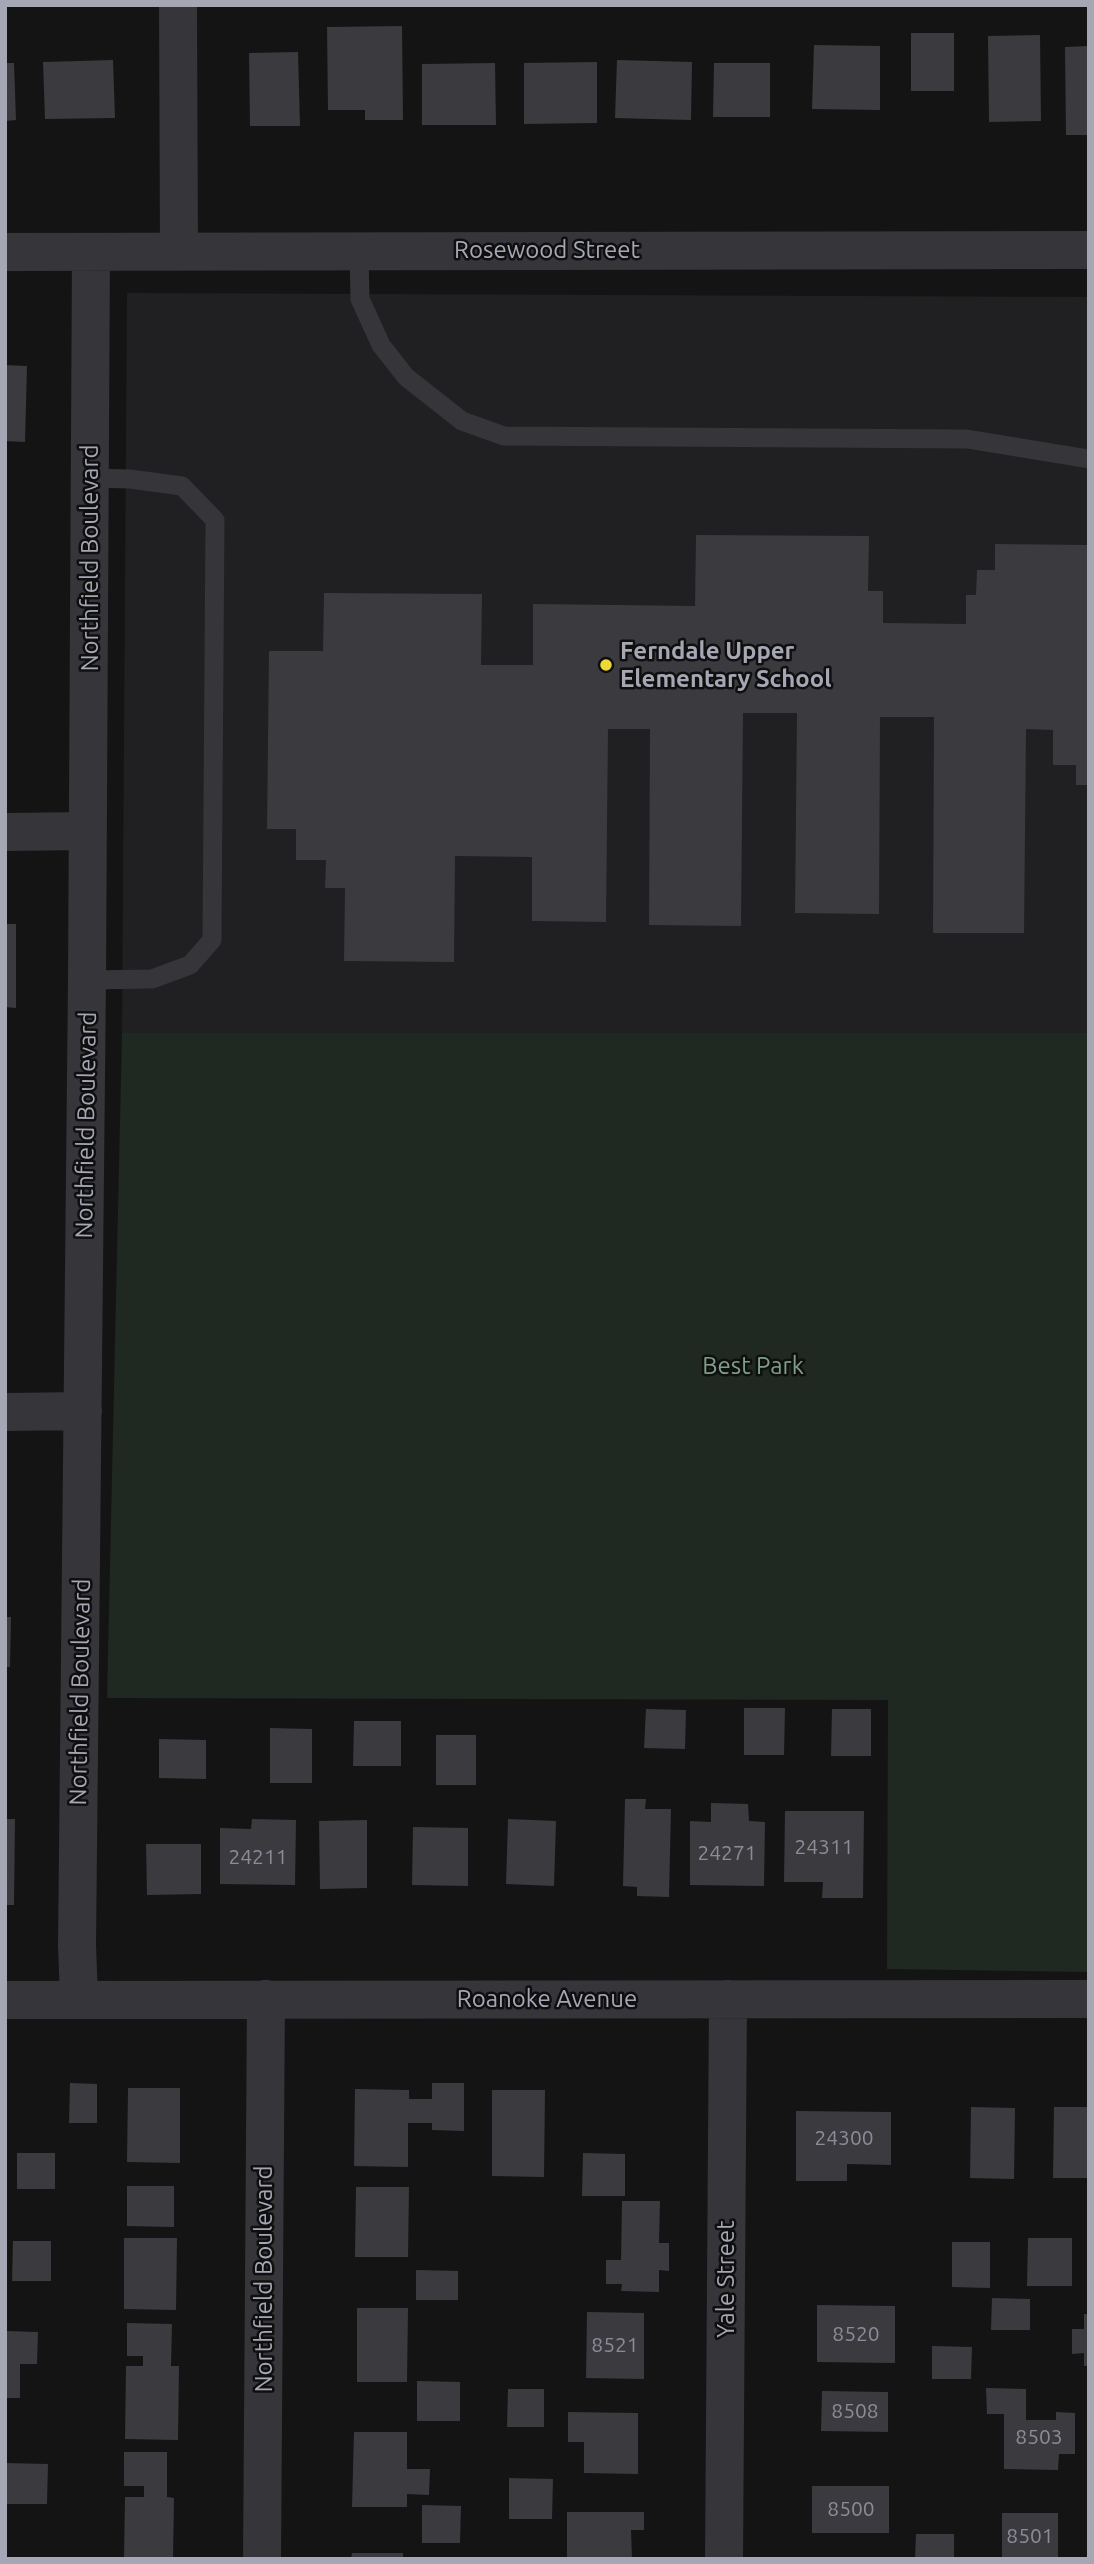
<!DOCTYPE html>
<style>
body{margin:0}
#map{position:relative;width:1094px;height:2564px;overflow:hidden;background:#141415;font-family:Ubuntu,sans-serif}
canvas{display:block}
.frame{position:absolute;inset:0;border:7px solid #a6a7b5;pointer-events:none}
</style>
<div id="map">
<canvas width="1094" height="2564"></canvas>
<div class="frame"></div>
</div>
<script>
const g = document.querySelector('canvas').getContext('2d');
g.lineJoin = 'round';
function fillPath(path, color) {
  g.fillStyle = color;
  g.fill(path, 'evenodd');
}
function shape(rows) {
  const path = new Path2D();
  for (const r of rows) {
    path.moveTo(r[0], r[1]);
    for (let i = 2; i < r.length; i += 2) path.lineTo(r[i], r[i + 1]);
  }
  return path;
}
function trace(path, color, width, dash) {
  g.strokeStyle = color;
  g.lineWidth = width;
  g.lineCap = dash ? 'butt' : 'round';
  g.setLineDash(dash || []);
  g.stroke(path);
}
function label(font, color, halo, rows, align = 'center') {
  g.font = font + ' Ubuntu,sans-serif';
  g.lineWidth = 5;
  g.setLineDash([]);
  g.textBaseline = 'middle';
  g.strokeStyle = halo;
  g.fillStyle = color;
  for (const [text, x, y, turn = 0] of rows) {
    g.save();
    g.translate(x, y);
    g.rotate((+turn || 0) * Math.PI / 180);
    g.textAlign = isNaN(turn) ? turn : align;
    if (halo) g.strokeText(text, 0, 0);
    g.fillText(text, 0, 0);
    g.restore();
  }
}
fillPath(shape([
 [127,293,1089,297,1089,1033,122,1033]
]), '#202022');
fillPath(shape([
 [122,1033,1089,1033,1089,1972,887,1969,888,1700,107,1698]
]), '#202822');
fillPath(shape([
 [402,26,403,120,365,120,365,110,328,110,327,27],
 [911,33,954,33,954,91,911,91],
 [1040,35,1041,121,989,122,988,36],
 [814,45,880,46,880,110,812,109],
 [1089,46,1089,135,1066,135,1065,47],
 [298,52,300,126,250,126,249,53],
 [113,60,115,118,45,119,43,62],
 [617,60,692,62,691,120,615,118],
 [597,62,597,123,524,124,524,63],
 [5,63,14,63,16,120,5,121],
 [495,63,496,125,422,125,422,64],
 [714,63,770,63,770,117,713,117],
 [5,365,27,366,25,442,5,441],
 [696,535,869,536,868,591,883,591,883,623,966,624,966,595,976,595,977,570,995,570,995,544,1089,545,1089,785,1076,785,1076,765,1053,765,1053,730,1026,729,1024,933,933,933,934,717,880,717,879,914,795,913,797,713,743,713,741,926,649,925,650,729,608,729,606,922,532,921,532,857,455,856,454,962,344,961,345,888,325,888,326,860,296,860,296,829,267,829,269,651,323,651,324,593,482,594,481,665,533,665,533,604,695,606],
 [5,924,16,924,16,1008,5,1007],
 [5,1617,11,1617,10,1667,5,1667],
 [744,1708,785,1708,784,1755,744,1755],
 [646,1709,686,1710,685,1749,644,1748],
 [832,1709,871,1709,871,1756,831,1756],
 [354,1721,401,1721,401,1766,353,1766],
 [270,1728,312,1729,312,1783,270,1783],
 [436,1735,476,1735,476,1785,436,1785],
 [159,1739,206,1740,206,1779,159,1778],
 [625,1799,646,1799,645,1809,671,1809,669,1897,637,1896,637,1887,623,1886],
 [711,1803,748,1804,749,1821,765,1822,764,1886,690,1885,690,1821,711,1822],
 [785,1811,864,1811,863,1898,822,1898,823,1882,784,1882],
 [5,1819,15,1819,14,1905,5,1905],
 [252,1819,296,1820,295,1885,220,1884,220,1828,251,1829],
 [508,1819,556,1821,554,1886,506,1884],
 [367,1820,367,1888,320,1889,319,1821],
 [413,1827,468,1828,468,1886,412,1885],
 [146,1844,201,1844,201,1894,147,1895],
 [70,2083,97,2084,97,2123,69,2123],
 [432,2083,464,2083,464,2131,432,2130,432,2123,408,2123,408,2167,354,2166,355,2089,409,2090,409,2099,432,2099],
 [128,2088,180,2088,180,2163,127,2162],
 [492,2090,545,2090,544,2177,492,2176],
 [971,2107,1015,2108,1014,2179,970,2178],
 [1054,2107,1089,2107,1089,2178,1053,2178],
 [796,2111,891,2112,891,2165,847,2164,847,2181,796,2181],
 [17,2153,55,2153,55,2189,17,2189],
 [583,2153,625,2154,625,2196,582,2196],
 [127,2186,174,2186,174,2227,127,2226],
 [356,2187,409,2187,408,2257,355,2257],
 [622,2201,660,2201,659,2243,669,2243,669,2271,659,2270,659,2292,621,2291,622,2284,606,2284,606,2260,621,2260],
 [124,2238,177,2238,176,2310,124,2309],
 [1028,2238,1072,2238,1072,2286,1027,2286],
 [13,2241,51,2241,51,2281,12,2281],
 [952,2242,990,2242,990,2288,952,2287],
 [416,2270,458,2271,458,2300,416,2300],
 [992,2298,1030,2299,1030,2330,991,2330],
 [817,2305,895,2306,895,2363,817,2362],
 [357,2308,408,2308,407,2382,357,2382],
 [587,2312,644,2313,644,2379,586,2378],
 [1084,2314,1089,2314,1089,2366,1084,2366,1084,2353,1072,2354,1072,2329,1084,2329],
 [127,2323,172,2324,171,2366,179,2366,178,2440,125,2439,126,2366,143,2366,143,2356,127,2356],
 [5,2331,38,2332,37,2364,20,2364,20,2398,5,2398],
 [932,2346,972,2347,971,2379,932,2379],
 [417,2381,460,2382,460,2421,417,2421],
 [986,2388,1026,2389,1026,2420,1056,2420,1056,2412,1075,2413,1075,2454,1059,2454,1058,2470,1004,2469,1004,2414,987,2414],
 [508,2389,544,2389,544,2427,507,2427],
 [822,2391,888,2392,888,2432,821,2431],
 [568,2412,638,2413,638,2474,584,2473,584,2442,568,2442],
 [354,2432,407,2432,407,2469,430,2469,429,2495,407,2494,407,2507,352,2507],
 [124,2452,167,2452,167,2497,174,2498,173,2559,124,2559,125,2497,144,2497,144,2486,124,2486],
 [5,2463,48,2464,47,2504,5,2504],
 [509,2478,553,2479,552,2519,509,2519],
 [812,2486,889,2486,889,2533,812,2533],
 [422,2505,461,2506,460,2543,422,2543],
 [567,2512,644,2512,644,2530,631,2530,632,2558,567,2558],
 [1002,2513,1058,2513,1058,2559,1002,2559],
 [916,2534,954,2534,954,2559,915,2559],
 [352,2553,403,2553,403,2559,351,2559]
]), '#3b3b3f');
trace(shape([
 [359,251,360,299,381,345,406,377,462,421,504,436,967,439,1089,459],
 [87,980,152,979,190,965,212,940,215,520,182,486,130,479,91,478]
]), '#35353a', 19);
trace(shape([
 [178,5,179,251],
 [5,252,1089,250],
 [5,832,88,831],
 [5,1412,83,1411],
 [79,1998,77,1945,87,980,91,252],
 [5,2000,1089,1999],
 [262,2559,266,1999],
 [724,2559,728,1999]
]), '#35353a', 38);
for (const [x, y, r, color] of [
 [606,665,7,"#edd834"]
]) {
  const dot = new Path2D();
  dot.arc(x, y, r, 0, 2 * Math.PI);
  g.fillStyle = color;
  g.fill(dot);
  trace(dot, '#0f0f10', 2.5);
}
label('21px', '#8b8c98', null, [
 ["24311",824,1847],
 ["24271",727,1853],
 ["24211",258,1857],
 ["24300",844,2138],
 ["8520",856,2334],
 ["8521",615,2345],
 ["8508",855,2411],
 ["8503",1039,2437],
 ["8500",851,2509],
 ["8501",1030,2536]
]);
label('24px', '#a6a7b5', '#0f0f10', [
 ["Rosewood Street",547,250],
 ["Northfield Boulevard",90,558,-90],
 ["Northfield Boulevard",86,1125,-89],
 ["Northfield Boulevard",80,1692,-89],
 ["Roanoke Avenue",547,1999],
 ["Northfield Boulevard",264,2279,-90],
 ["Yale Street",726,2279,-90]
]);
label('bold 24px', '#a6a7b5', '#0f0f10', [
 ["Ferndale Upper",620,651],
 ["Elementary School",620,679]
], 'left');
label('24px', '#7da087', '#0f0f10', [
 ["Best Park",753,1366]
]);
</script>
